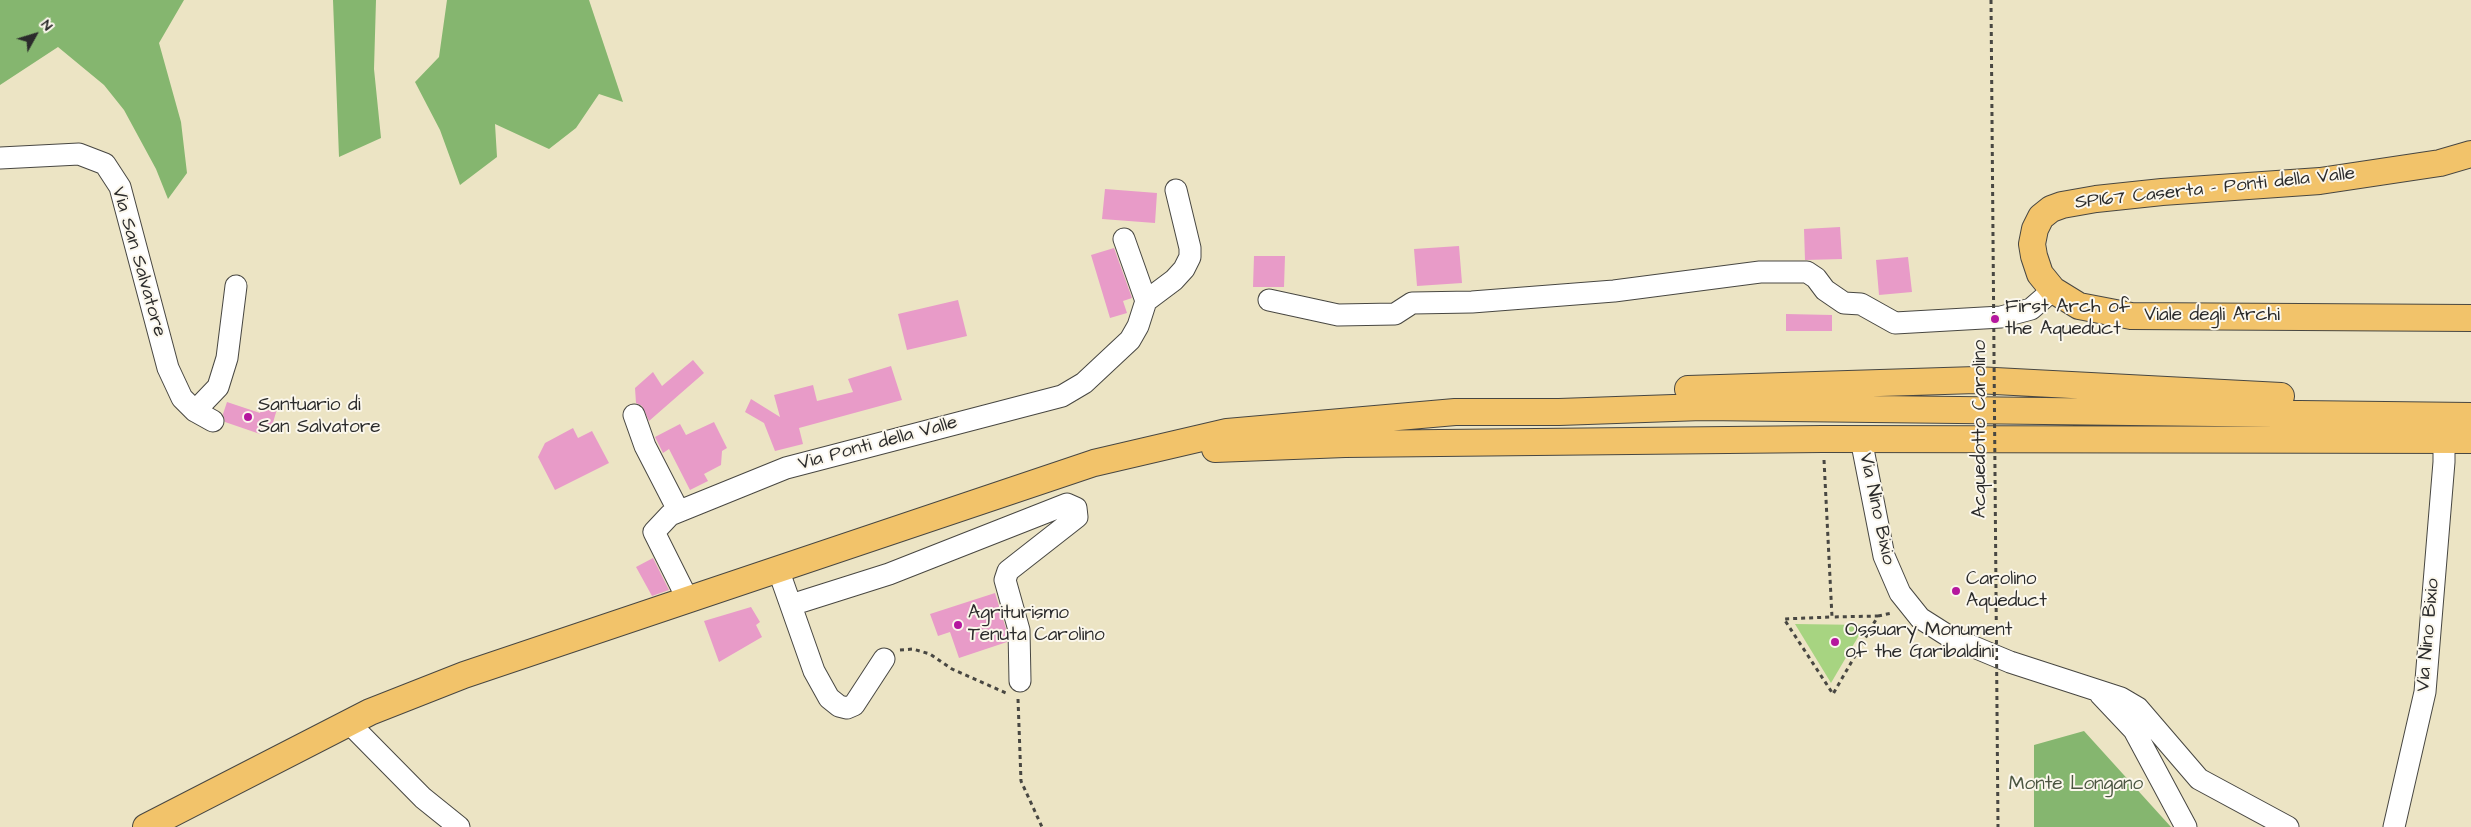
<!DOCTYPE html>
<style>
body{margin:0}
#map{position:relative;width:2471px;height:827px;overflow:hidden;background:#ece4c4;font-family:"Architects Daughter",sans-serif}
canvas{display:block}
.north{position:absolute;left:10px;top:10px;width:50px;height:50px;-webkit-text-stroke:4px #fbf7ec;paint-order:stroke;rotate:51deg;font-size:14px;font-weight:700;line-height:20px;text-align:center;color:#2b2b2b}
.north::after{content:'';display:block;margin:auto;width:18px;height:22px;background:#2b2b2b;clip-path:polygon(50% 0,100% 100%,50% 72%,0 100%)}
</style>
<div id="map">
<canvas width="2471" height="827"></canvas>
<div class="north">N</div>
</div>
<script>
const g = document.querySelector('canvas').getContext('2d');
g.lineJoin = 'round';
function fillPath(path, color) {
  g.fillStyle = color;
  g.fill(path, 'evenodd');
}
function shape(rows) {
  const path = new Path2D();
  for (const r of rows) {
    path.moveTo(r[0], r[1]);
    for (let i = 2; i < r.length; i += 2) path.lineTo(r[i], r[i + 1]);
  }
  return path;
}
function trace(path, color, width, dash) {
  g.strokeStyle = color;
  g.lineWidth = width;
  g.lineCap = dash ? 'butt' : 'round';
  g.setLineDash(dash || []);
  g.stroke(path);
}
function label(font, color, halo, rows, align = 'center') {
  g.font = font + ' "Architects Daughter",sans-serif';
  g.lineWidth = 4;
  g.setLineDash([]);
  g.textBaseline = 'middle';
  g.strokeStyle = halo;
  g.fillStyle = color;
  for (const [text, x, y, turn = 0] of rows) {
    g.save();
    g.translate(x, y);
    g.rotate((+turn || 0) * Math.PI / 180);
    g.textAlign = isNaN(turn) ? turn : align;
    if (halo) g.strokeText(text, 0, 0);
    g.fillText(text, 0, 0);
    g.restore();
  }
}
fillPath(shape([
 [1795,624,1865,625,1831,683]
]), '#a7d481');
fillPath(shape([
 [0,0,184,0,159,43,181,122,187,173,168,199,156,169,124,110,104,85,58,47,0,85],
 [333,0,376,0,374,69,381,138,339,157],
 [447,0,589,0,623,102,599,94,576,128,549,149,495,124,497,157,460,185,440,130,415,82,439,57],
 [2084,731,2171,827,2034,827,2034,745]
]), '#85b66f');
fillPath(shape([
 [1105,189,1157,193,1155,223,1102,219],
 [1840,227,1842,259,1805,260,1804,229],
 [1459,246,1462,283,1417,286,1414,249],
 [1114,248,1132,298,1123,301,1127,313,1110,318,1091,255],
 [1254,256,1285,256,1284,287,1253,287],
 [1908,257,1912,292,1879,295,1876,260],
 [958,300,967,336,907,350,898,314],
 [1786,314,1832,315,1832,331,1786,331],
 [693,360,704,373,649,421,642,406,636,403,635,388,653,372,662,386],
 [891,366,902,400,799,428,803,444,775,451,764,423,745,412,751,399,780,417,774,395,813,385,817,401,853,392,848,379],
 [227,402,260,413,264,404,277,409,272,426,264,423,260,434,225,422,223,414],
 [714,422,727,448,722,451,721,465,704,474,708,481,690,490,669,449,663,453,655,437,680,424,686,435],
 [573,428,578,438,592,431,609,463,555,490,538,457,545,443],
 [653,558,669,590,652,596,636,567],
 [995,593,1007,632,1007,642,959,658,950,632,938,636,930,614],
 [751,607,760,622,756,625,762,637,719,662,704,621]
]), '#e89bc8');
const minor = shape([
 [0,158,79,154,105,164,120,187,168,368,182,398,195,411,213,421],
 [1124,239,1146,301],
 [1269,300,1338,315,1395,314,1412,303,1472,302,1614,291,1760,272,1807,272,1816,278,1825,290,1844,303,1861,304,1895,323,2001,317,2031,309,2053,290],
 [195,411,218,387,227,358,236,286],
 [634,415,645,446,678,510],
 [1861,439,1884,556,1900,593,1920,618,1950,637,2010,662,2121,698,2138,708,2199,779,2288,827],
 [778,569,814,671,829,698,839,706,847,708,854,705,884,659],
 [688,600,654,532,670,515,786,468,1062,396,1084,383,1130,340,1138,326,1146,301,1174,280,1184,269,1190,257,1190,248,1176,190],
 [791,605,889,574,1067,504,1076,508,1077,517,1008,571,1005,580,1019,630,1020,681],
 [2100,694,2134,730,2186,827],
 [349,723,423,798,459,827],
 [2394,827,2425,692,2444,462,2444,440]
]);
const major = shape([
 [2471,154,2440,163,2320,181,2162,192,2096,199,2062,205,2051,209,2041,217,2035,229,2032,244,2034,256,2040,274,2053,290,2079,306,2131,316,2471,318],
 [1688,389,1976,380,2281,396],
 [1215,449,1345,444,1823,439,2471,440],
 [146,827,370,712,464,675,1094,463,1227,432,1455,412,1559,412,1702,407,2471,416]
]);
trace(minor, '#484742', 23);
trace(major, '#484742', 28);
trace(shape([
 [1824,460,1832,617,1878,616,1833,694,1784,619,1832,617],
 [1878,616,1892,613],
 [900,650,913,649,930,654,952,669,1006,693],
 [1018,699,1021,781,1042,827]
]), '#484742', 3, [4, 4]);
trace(minor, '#fff', 21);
trace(major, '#f2c36a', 26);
trace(shape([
 [1991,0,1998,827]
]), '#484742', 3, [4, 4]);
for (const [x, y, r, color] of [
 [1995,319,5,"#b5179e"],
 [248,417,5,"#b5179e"],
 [1956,591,5,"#b5179e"],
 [958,625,5,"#b5179e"],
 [1835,642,5,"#b5179e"]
]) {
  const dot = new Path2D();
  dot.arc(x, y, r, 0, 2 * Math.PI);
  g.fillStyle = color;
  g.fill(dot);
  trace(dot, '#fbf7ec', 2);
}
label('19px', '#2b2b2b', '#fbf7ec', [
 ["SP167 Caserta - Ponti della Valle",2215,189,-6],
 ["Via San Salvatore",138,262,74],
 ["Viale degli Archi",2212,316],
 ["Acquedotto Carolino",1981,429,-90],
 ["Via Ponti della Valle",878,444,-15],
 ["Via Nino Bixio",1876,509,78],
 ["Via Nino Bixio",2429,635,-85]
]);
label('19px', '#2b2b2b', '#fbf7ec', [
 ["First Arch of",2005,308],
 ["the Aqueduct",2005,330],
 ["Santuario di",258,406],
 ["San Salvatore",258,428],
 ["Carolino",1966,580],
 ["Aqueduct",1966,602],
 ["Agriturismo",968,614],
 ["Tenuta Carolino",968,636],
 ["Ossuary Monument",1845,631],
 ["of the Garibaldini",1845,653]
], 'left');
label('19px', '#4a5540', '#fbf7ec', [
 ["Monte Longano",2076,785]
]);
</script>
